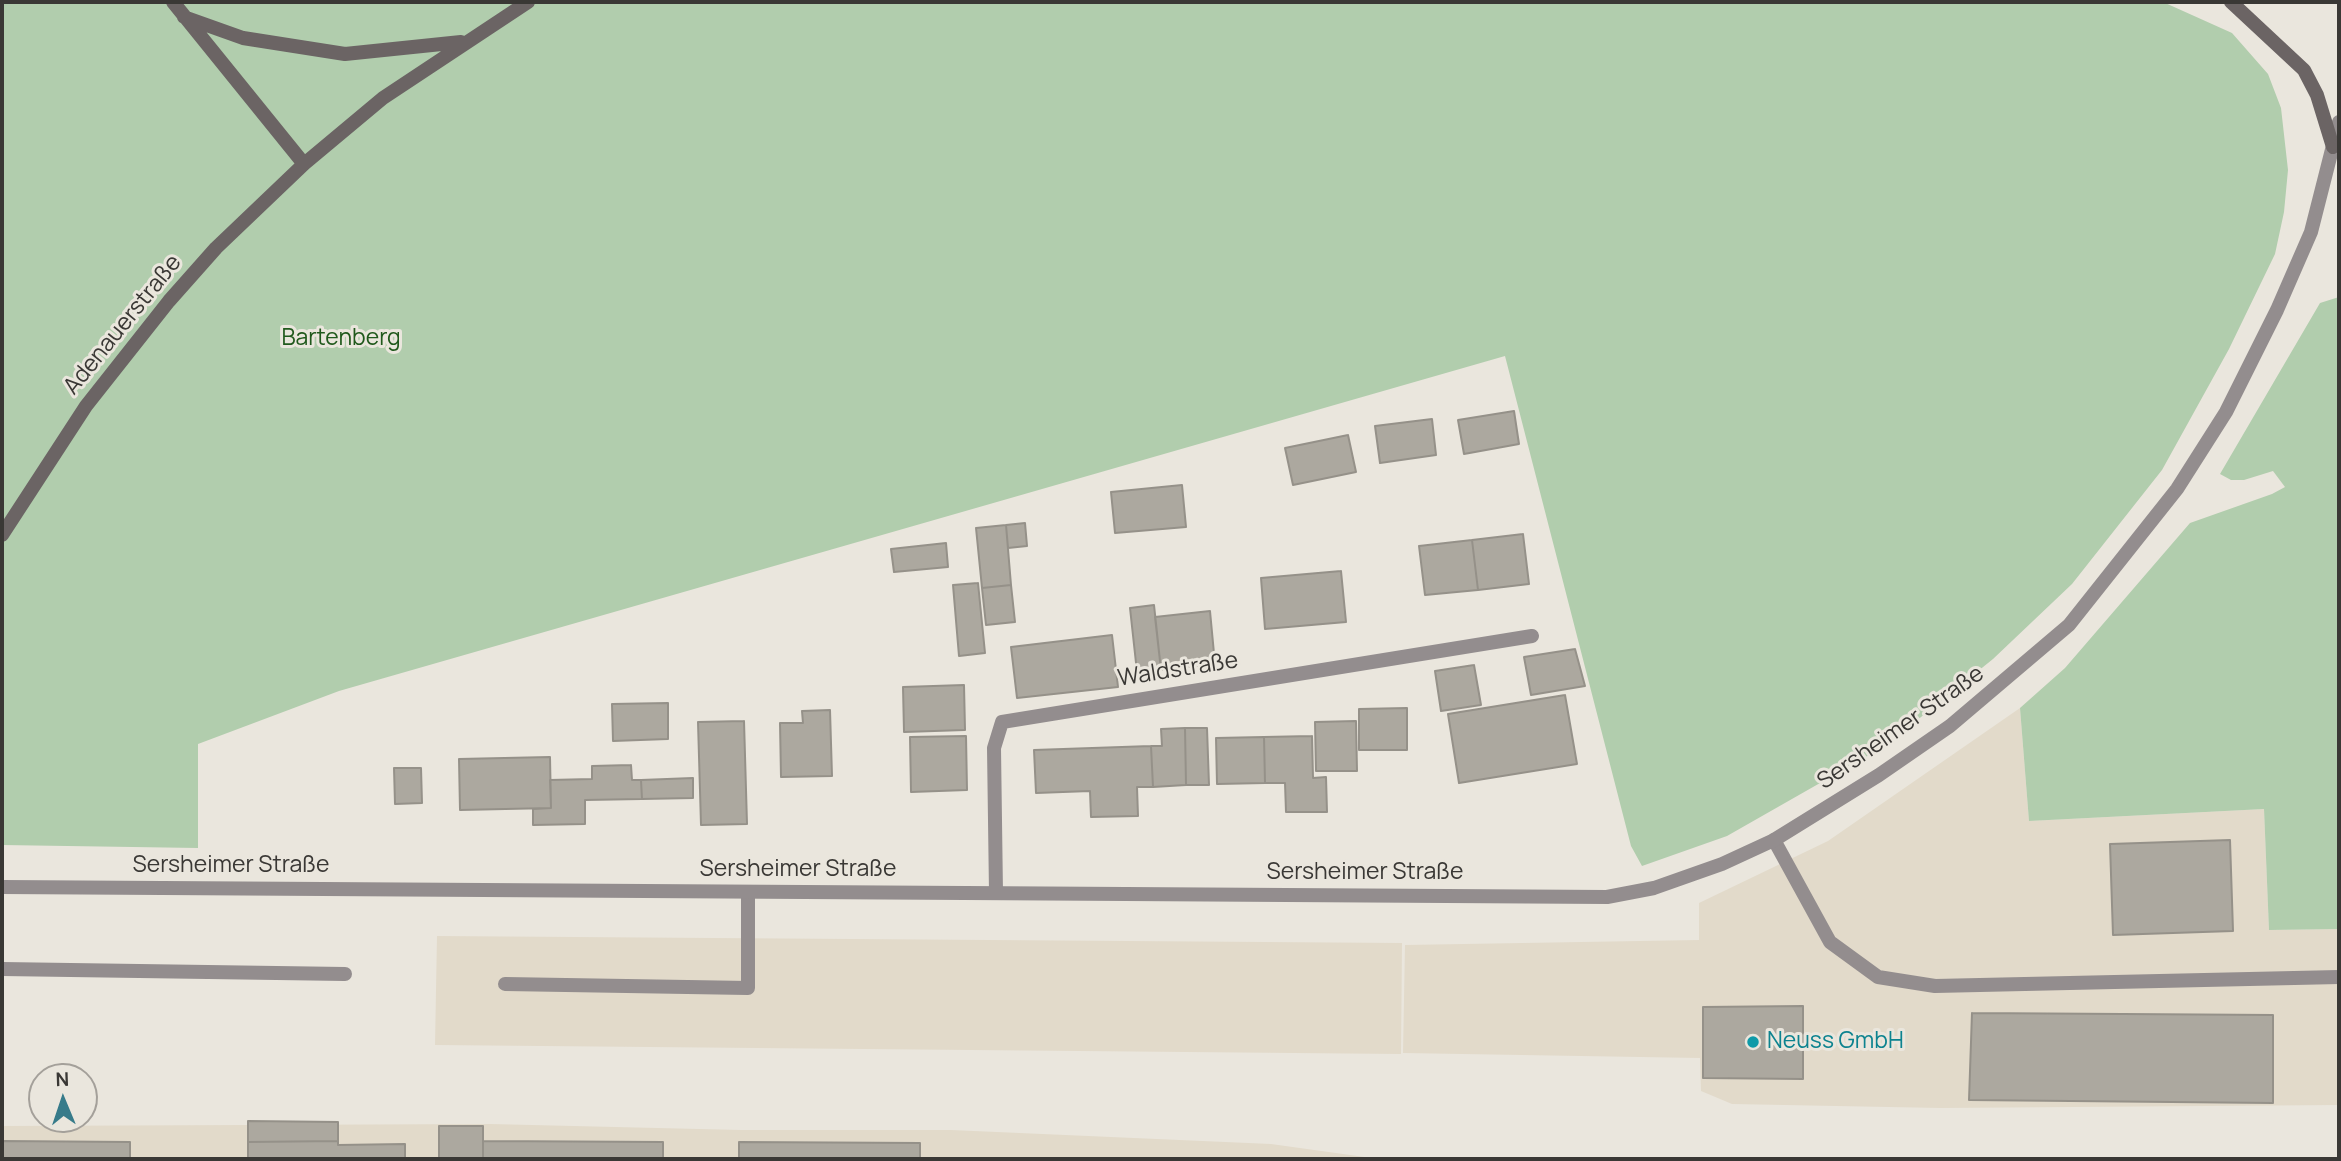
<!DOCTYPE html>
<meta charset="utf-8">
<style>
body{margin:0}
#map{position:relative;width:2341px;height:1161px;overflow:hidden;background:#eae6dd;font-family:Manrope,sans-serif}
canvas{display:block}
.frame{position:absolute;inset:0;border:4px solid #3a3835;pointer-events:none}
.north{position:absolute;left:28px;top:1063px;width:70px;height:70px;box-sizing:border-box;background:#eae6dd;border:2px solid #a4a09a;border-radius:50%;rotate:358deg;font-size:19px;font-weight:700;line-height:28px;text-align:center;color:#3a3835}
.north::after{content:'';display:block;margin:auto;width:24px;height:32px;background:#377b8a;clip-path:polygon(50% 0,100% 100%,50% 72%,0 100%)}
</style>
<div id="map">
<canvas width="2341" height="1161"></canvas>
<div class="frame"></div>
<div class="north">N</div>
</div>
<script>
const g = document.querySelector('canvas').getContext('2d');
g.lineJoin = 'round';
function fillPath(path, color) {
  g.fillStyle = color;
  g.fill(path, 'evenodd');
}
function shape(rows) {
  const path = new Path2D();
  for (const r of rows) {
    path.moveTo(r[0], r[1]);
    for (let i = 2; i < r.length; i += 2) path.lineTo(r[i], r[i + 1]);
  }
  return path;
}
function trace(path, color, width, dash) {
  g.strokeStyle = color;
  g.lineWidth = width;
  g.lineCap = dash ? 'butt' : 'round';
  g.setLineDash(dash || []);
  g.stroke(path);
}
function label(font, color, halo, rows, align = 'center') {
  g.font = font + ' Manrope,sans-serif';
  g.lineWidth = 6;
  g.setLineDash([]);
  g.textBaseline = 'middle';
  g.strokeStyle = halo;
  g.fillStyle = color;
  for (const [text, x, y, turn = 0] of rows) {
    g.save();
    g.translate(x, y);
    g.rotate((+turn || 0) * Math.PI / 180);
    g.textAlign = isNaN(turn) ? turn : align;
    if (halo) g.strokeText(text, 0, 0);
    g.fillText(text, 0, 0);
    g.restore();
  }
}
fillPath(shape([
 [2020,708,2029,821,2264,809,2269,930,2339,929,2339,1105,1941,1108,1732,1104,1701,1091,1700,1058,1403,1053,1405,945,1699,940,1699,903,1828,841],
 [437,936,1402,943,1401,1054,435,1045],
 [490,1124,741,1130,951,1130,1271,1144,1379,1159,2,1159,2,1126]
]), '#e2daca');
fillPath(shape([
 [2,2,2163,2,2232,33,2268,74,2281,108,2288,170,2284,212,2275,254,2229,349,2162,470,2072,584,1993,659,1885,746,1727,836,1642,866,1631,846,1505,356,339,691,198,744,198,848,2,845],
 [2339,297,2339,929,2269,930,2264,809,2029,821,2020,708,2065,668,2190,523,2272,494,2285,487,2273,471,2244,480,2231,480,2220,474,2320,303]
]), '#b1cdad');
const building = shape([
 [1514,411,1519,444,1464,454,1458,420,1514,411],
 [1432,419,1436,455,1380,463,1375,426,1432,419],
 [1348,435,1356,472,1293,485,1285,448,1348,435],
 [1182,485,1186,527,1115,533,1111,492,1182,485],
 [1025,523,1027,546,1008,548,1006,525,1025,523],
 [1006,525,1011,585,982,588,976,528,1006,525],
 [1523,534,1529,584,1478,590,1472,540,1523,534],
 [1472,540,1478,590,1425,595,1419,546,1472,540],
 [946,543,948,567,894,572,891,549,946,543],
 [1341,571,1346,622,1265,629,1261,578,1341,571],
 [978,583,985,653,959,656,953,585,978,583],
 [1011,585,1015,622,986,625,982,588,1011,585],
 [1154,605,1161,670,1137,672,1130,608,1154,605],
 [1210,611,1215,664,1161,670,1155,617,1210,611],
 [1112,635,1118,687,1017,698,1011,647,1112,635],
 [1575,649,1585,686,1531,695,1524,657,1575,649],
 [1474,665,1481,705,1441,711,1435,671,1474,665],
 [964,685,965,730,904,732,903,687,964,685],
 [1565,695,1577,764,1459,783,1448,714,1565,695],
 [668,703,668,739,613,741,612,704,668,703],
 [1407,708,1407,750,1359,750,1359,709,1407,708],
 [830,710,832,776,781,777,780,723,803,723,802,711,830,710],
 [744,721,747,824,701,825,698,722,744,721],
 [1356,721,1357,771,1316,771,1315,722,1356,721],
 [1185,728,1207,728,1209,785,1186,785,1185,728],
 [1185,728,1186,785,1153,787,1151,746,1162,746,1161,729,1185,728],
 [966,736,967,790,911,792,910,737,966,736],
 [1312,736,1313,778,1326,777,1327,812,1286,812,1285,783,1265,783,1264,737,1312,736],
 [1264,737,1265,783,1217,784,1216,738,1264,737],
 [1151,746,1153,787,1137,787,1138,816,1091,817,1090,791,1036,793,1034,750,1151,746],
 [550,757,551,808,460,810,459,759,550,757],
 [631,765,632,780,641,780,642,799,585,800,585,824,533,825,533,809,551,808,550,780,592,779,592,766,631,765],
 [394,768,421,768,422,803,395,804,394,768],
 [693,778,693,798,642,799,641,780,693,778],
 [2230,840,2233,931,2113,935,2110,844,2230,840],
 [1803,1006,1803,1079,1703,1078,1703,1007,1803,1006],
 [1972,1013,2273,1015,2273,1103,1969,1100,1972,1013],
 [248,1121,338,1122,338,1141,248,1142,248,1121],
 [439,1126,483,1126,483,1159,439,1159,439,1126],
 [2,1141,130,1142,130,1159,2,1159,2,1141],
 [338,1141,338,1145,405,1144,405,1159,248,1159,248,1142,338,1141],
 [483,1141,663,1142,663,1159,483,1159,483,1141],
 [739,1142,920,1143,920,1159,739,1159,739,1142]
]);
fillPath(building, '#aca89f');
trace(building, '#959189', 2);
trace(shape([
 [1774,840,1830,942,1878,977,1935,986,2339,977],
 [2,969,345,974],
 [505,984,748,988,748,893]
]), '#938d8e', 14);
trace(shape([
 [2,887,1607,897,1654,888,1722,864,1774,840,1879,775,1950,726,2069,625,2177,489,2226,412,2277,310,2311,232,2339,122],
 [996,893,994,748,1002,722,1532,636]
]), '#938d8e', 14);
trace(shape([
 [173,2,304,164],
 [2231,2,2304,70,2317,95,2333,147],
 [184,17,243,38,345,54,461,42],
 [2,535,86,406,169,301,216,248,304,164,383,98,528,2]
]), '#6b6464', 14);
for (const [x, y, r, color] of [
 [1753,1042,7,"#0f9aa8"]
]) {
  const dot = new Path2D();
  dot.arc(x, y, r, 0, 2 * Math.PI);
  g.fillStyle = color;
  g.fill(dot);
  trace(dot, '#eae6dd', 2.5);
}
label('23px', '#3a3835', '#eae6dd', [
 ["Adenauerstraße",123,325,-51],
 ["Waldstraße",1178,670,-9],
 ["Sersheimer Straße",1901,728,-35],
 ["Sersheimer Straße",231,866],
 ["Sersheimer Straße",798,870],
 ["Sersheimer Straße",1365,873]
]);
label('23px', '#20591c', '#eae6dd', [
 ["Bartenberg",341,339]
]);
label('23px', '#0d838f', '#eae6dd', [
 ["Neuss GmbH",1767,1042]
], 'left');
</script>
